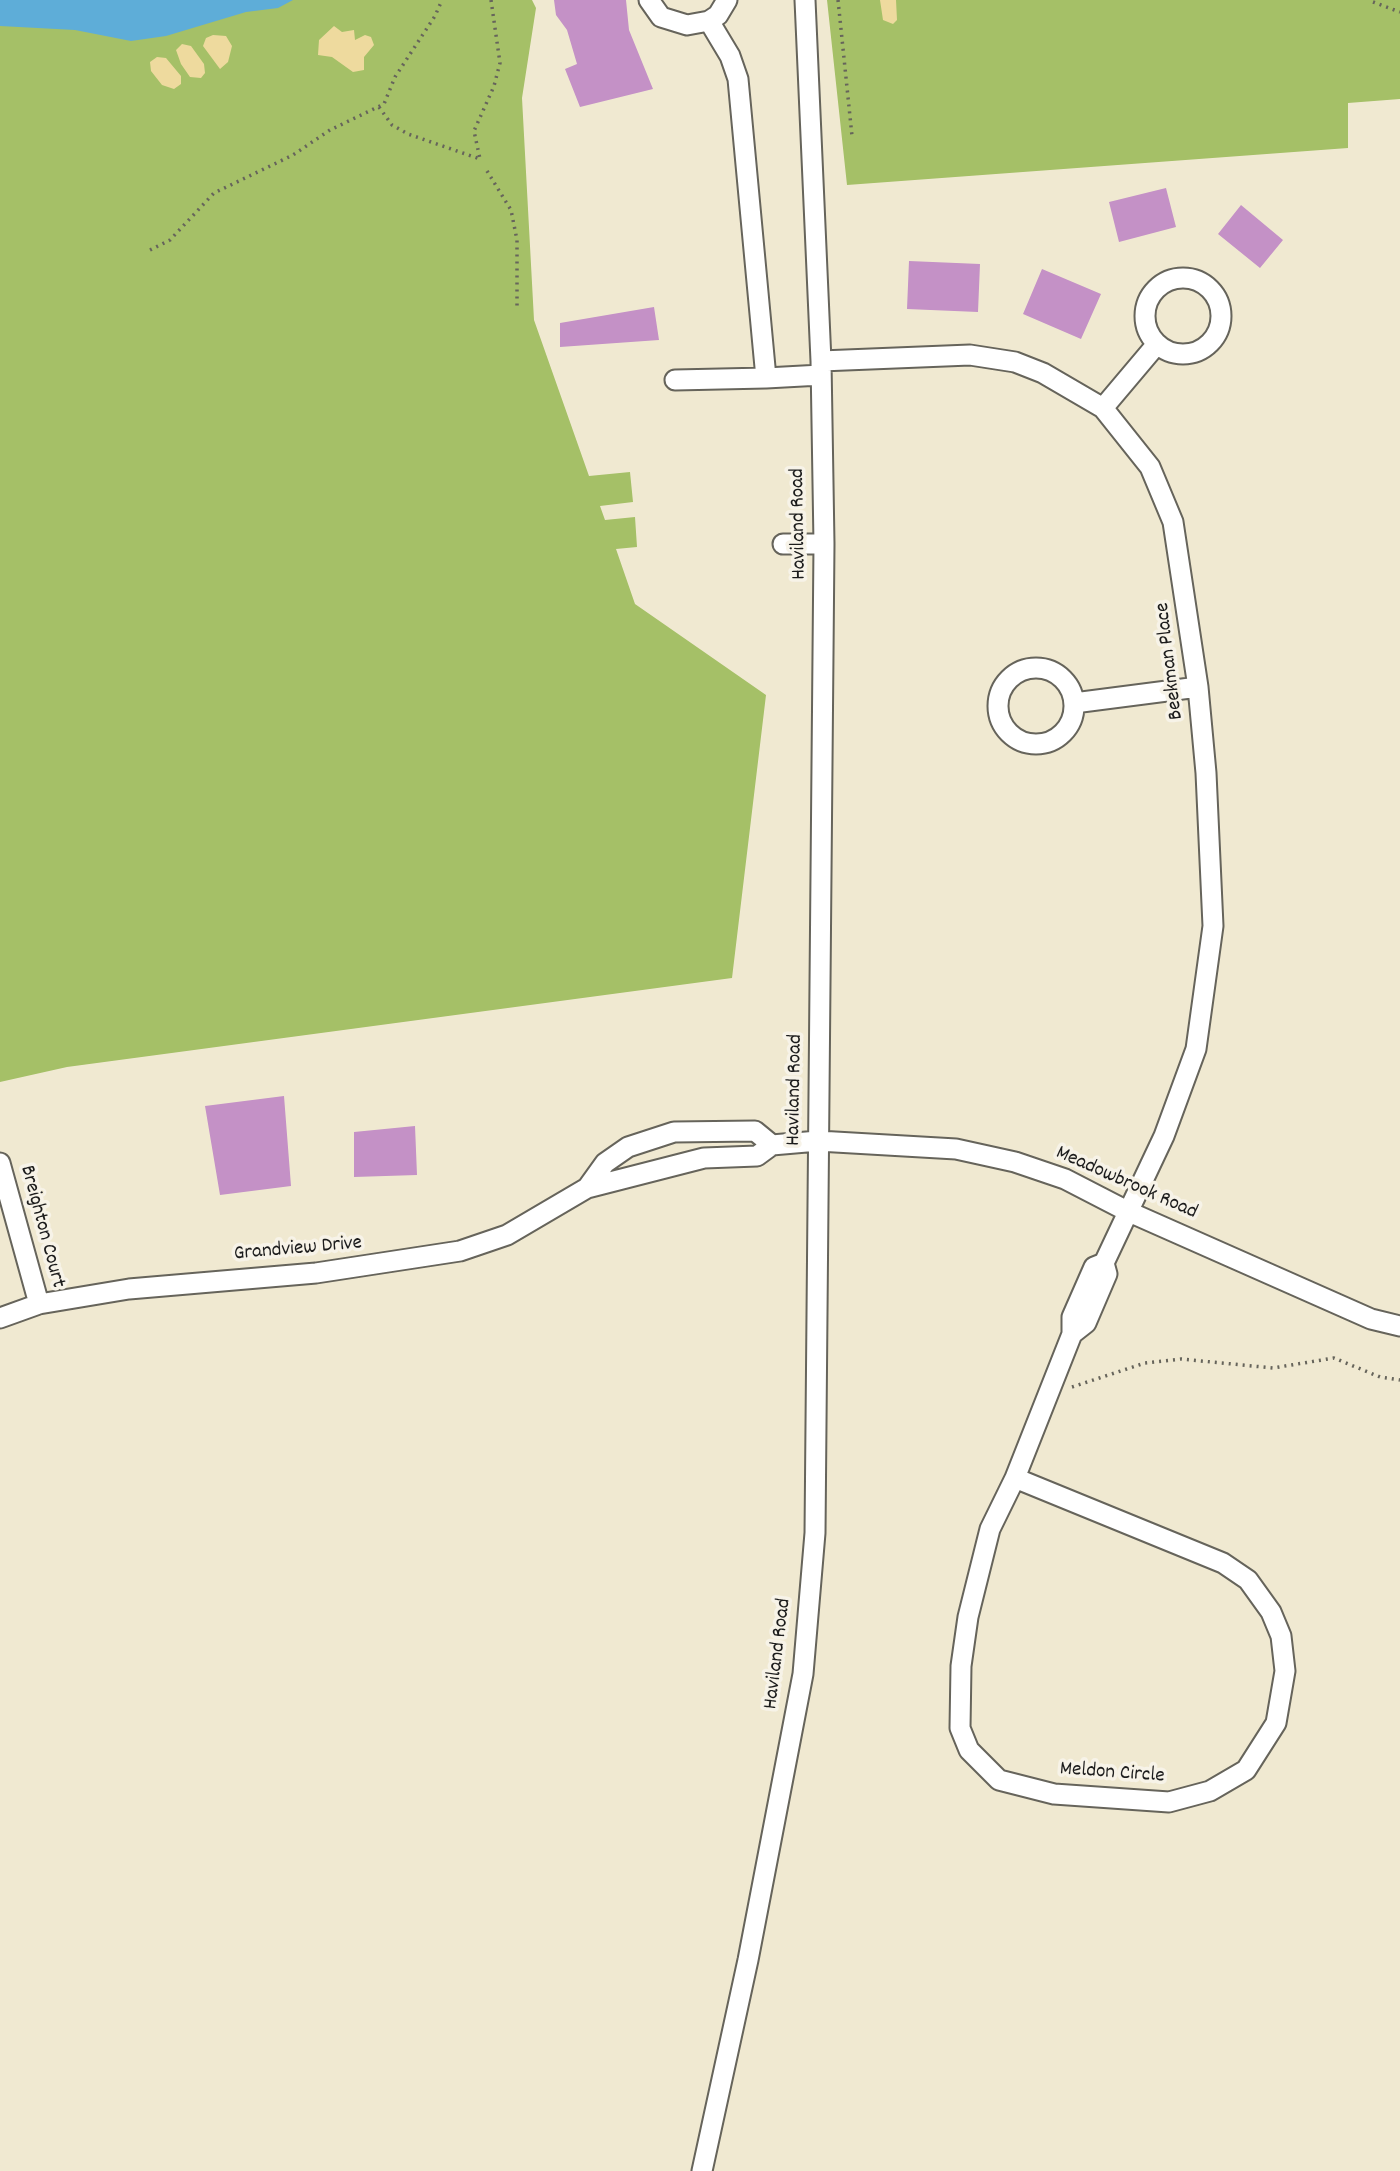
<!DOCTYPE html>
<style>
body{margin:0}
canvas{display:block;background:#f0e9d1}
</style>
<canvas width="1400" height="2171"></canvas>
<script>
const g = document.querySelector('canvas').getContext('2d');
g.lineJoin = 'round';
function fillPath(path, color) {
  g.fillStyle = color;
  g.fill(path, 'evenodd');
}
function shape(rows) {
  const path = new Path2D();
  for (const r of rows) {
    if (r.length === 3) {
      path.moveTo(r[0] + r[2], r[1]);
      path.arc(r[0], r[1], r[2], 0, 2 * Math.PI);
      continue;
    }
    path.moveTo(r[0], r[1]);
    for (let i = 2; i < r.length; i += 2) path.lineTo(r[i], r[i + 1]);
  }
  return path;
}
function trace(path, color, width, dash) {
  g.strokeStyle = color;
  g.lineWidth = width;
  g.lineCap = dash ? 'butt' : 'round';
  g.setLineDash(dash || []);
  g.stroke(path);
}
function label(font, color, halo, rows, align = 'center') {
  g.font = font + ' Dekko,sans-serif';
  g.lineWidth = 7;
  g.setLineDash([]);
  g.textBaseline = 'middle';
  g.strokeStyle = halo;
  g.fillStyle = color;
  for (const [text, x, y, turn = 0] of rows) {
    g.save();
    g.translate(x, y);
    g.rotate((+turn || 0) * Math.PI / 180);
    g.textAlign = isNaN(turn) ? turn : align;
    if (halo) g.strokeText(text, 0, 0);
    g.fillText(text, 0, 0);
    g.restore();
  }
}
fillPath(shape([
 [0,0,532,0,536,8,522,98,534,320,589,476,630,472,633,502,600,506,605,520,635,517,637,547,616,549,635,604,766,695,732,978,67,1067,0,1082],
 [827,0,1400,0,1400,99,1348,103,1348,148,847,185]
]), '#a5c067');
fillPath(shape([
 [880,0,896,0,897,20,893,24,883,20],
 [334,26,342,32,354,30,355,40,365,35,371,37,374,45,364,57,364,70,353,72,332,57,318,55,319,40],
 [213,35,226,36,232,46,228,62,220,69,203,46,206,38],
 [182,44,191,46,204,64,205,73,201,78,190,77,181,64,176,50],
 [157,57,166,58,181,76,181,84,174,89,162,85,151,71,150,62]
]), '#eeda9e');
fillPath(shape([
 [0,0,293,0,278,8,246,12,166,36,131,41,75,30,0,26]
]), '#5eadd8');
fillPath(shape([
 [554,0,626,0,629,30,653,89,580,107,565,69,577,64,567,30,556,15],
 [1166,188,1176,227,1119,242,1109,202],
 [1241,205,1283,240,1260,268,1218,234],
 [909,261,980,264,978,312,907,309],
 [1042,269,1101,294,1081,339,1023,314],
 [654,307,659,340,560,347,560,323],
 [284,1096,291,1186,220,1195,205,1106],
 [415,1126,417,1175,354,1177,354,1132]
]), '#c491c6');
const minor = shape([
 [649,0,661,17,687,25,709,21,718,15,727,0],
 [709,21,730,56,738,79,766,378,821,375],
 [1183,316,38],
 [821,361,970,355,1015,362,1043,373,1103,408,1150,467,1173,522,1198,687,1206,773,1213,926,1196,1049,1164,1136,1104,1263,1107,1274,1086,1323,1072,1334],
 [675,380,766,378],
 [1103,408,1157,344],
 [783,544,824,544],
 [1036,706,38],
 [1074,703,1198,687],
 [772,1145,818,1141,956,1149,1015,1162,1065,1179,1127,1211,1371,1319,1400,1326],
 [0,1163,39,1304],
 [587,1188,605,1163,628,1147,674,1132,755,1131,772,1145],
 [0,1318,39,1304,129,1289,316,1273,460,1251,507,1235,587,1188,704,1158,757,1156,772,1145],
 [1015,1478,1223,1563,1248,1580,1271,1612,1281,1636,1285,1671,1276,1723,1246,1770,1210,1791,1169,1802,1054,1794,999,1780,969,1750,960,1728,961,1666,968,1617,990,1529,1015,1478,1072,1334,1072,1317,1094,1267,1104,1263],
 [702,2171,748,1960,803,1674,815,1533,824,544,821,361,805,0]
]);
trace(minor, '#66645b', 23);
trace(shape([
 [838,0,852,136],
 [1373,2,1400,12],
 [379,107,392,125,408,134,480,159,474,131,494,86,500,63,491,0],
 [487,171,511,210,517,240,517,310],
 [150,250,170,240,214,193,293,155,330,130,384,104,395,77,435,16,442,0],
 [1072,1387,1145,1363,1181,1359,1273,1368,1334,1358,1380,1377,1400,1380]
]), '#66645b', 3.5, [2, 5]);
trace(minor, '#fff', 19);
label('21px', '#1c1c1c', '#f7f3e8', [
 ["Haviland Road",800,524,-91],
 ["Beekman Place",1171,661,-97],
 ["Haviland Road",796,1090,-89],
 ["Meadowbrook Road",1126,1184,24],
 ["Breighton Court",41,1227,75],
 ["Grandview Drive",298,1250,-5],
 ["Haviland Road",779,1654,-83],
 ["Meldon Circle",1112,1774,4]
]);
</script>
